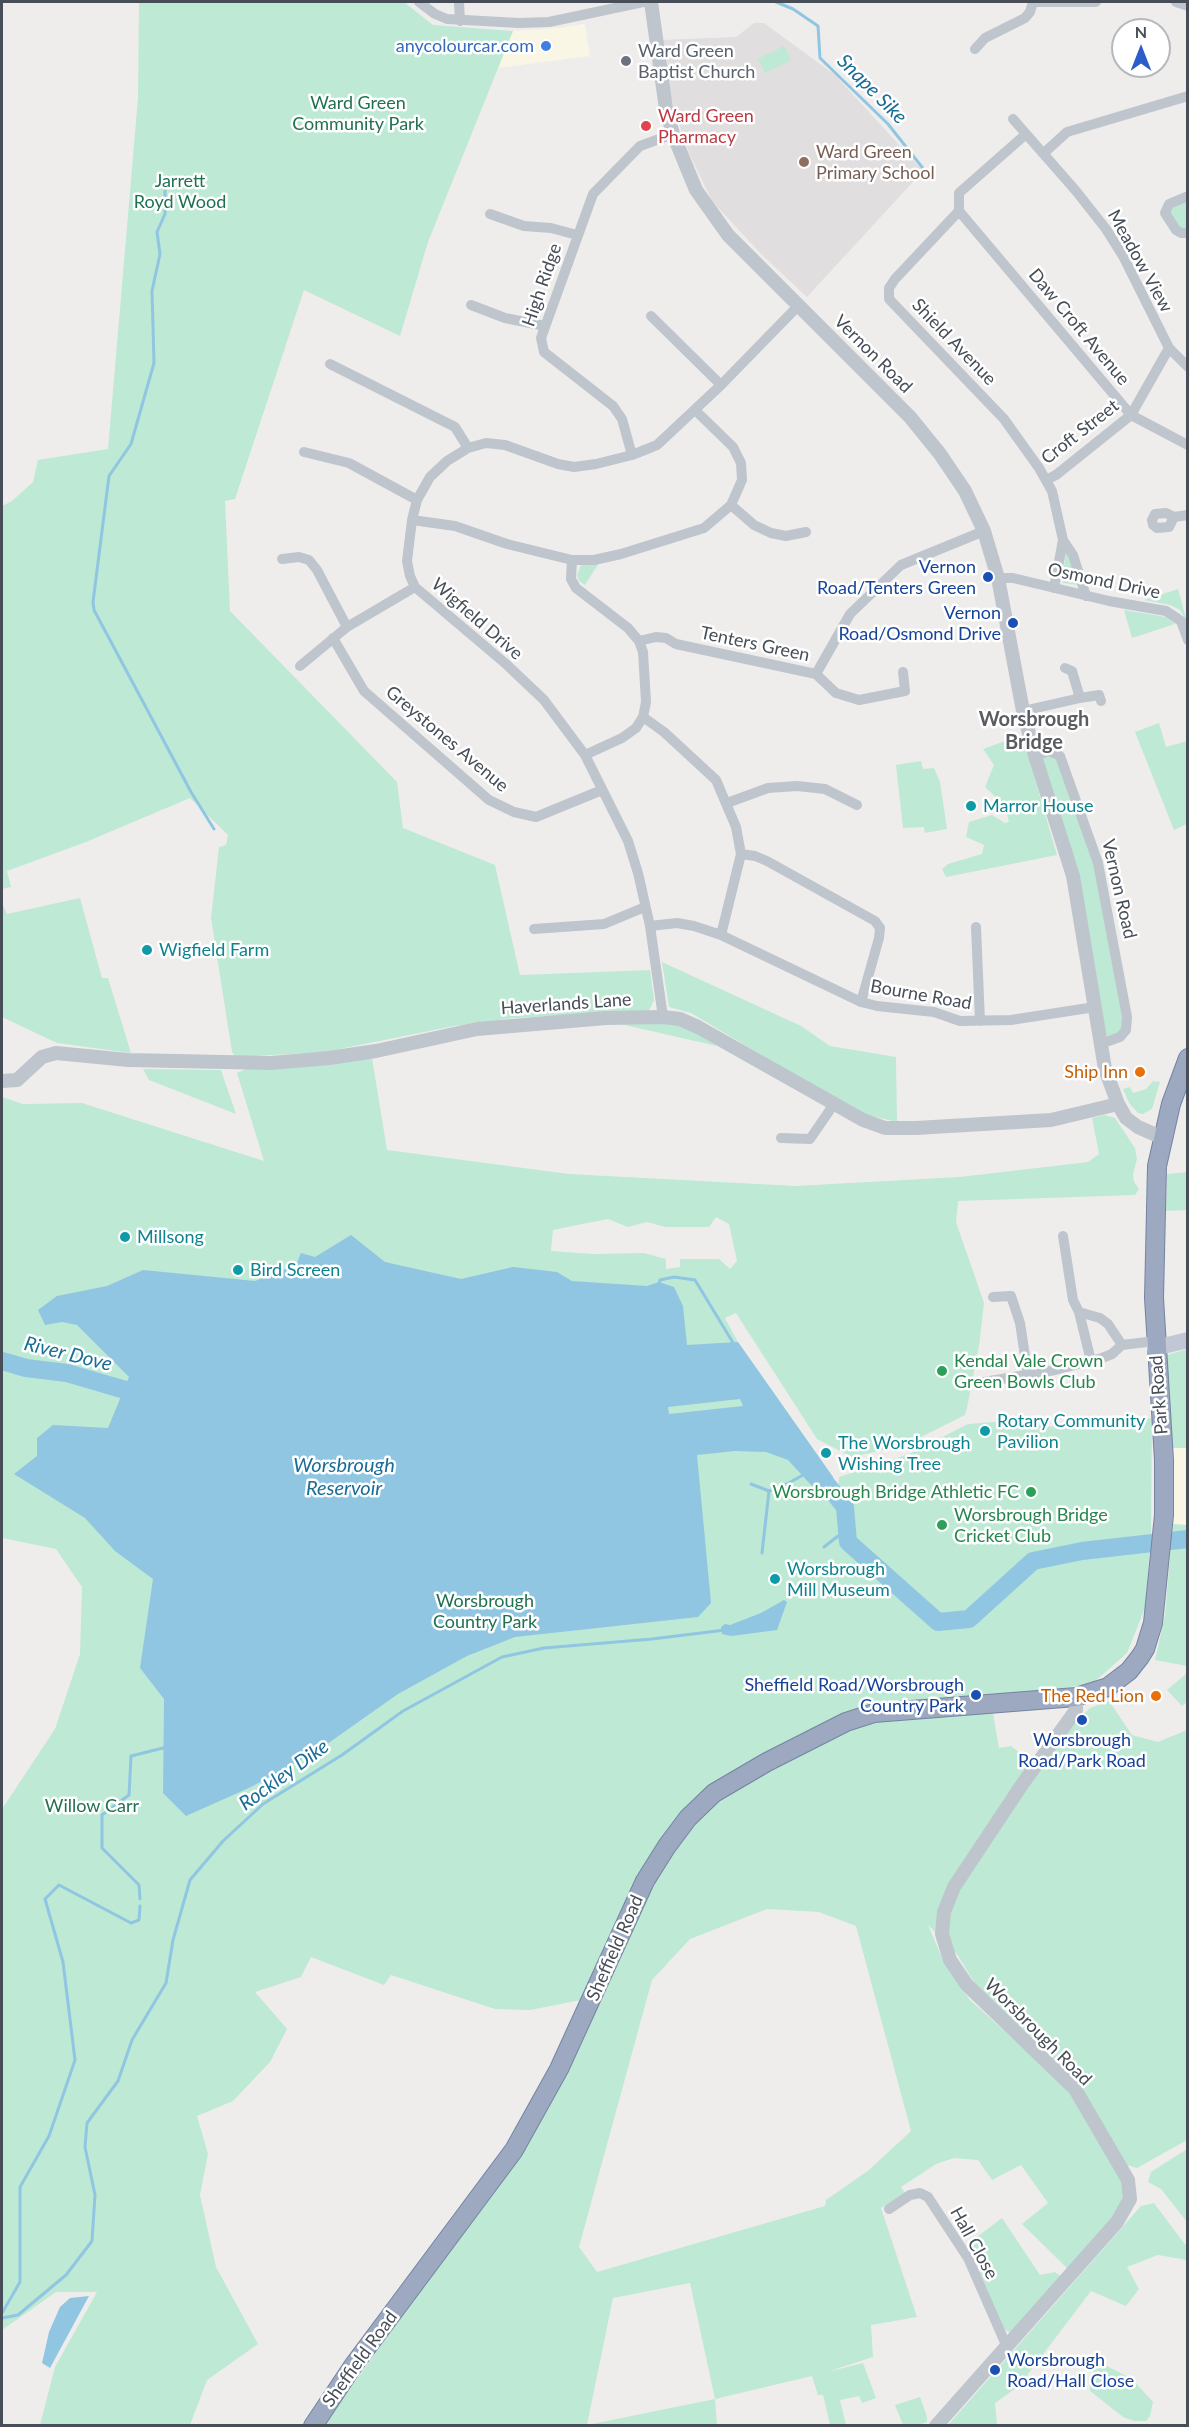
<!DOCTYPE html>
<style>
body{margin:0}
#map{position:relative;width:1189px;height:2427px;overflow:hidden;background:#efedec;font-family:Lato,sans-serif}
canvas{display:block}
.frame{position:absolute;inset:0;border:3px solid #474e58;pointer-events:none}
.north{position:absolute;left:1111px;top:18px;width:60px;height:60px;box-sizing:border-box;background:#fff;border:2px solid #b5b8bc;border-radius:50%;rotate:0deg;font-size:16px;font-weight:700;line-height:24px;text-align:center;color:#474e58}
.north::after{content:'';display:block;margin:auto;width:21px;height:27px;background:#2b5dca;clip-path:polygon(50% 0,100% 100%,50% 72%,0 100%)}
</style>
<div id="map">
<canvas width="1189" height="2427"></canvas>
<div class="frame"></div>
<div class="north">N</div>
</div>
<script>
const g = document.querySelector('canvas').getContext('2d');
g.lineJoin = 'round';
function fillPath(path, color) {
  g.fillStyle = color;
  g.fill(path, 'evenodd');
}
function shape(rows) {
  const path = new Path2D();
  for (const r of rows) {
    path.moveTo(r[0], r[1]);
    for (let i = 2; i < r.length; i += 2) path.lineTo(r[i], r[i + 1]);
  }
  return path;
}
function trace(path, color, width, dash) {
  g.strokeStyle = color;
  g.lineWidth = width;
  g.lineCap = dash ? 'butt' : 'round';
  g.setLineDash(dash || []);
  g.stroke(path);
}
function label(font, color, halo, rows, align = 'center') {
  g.font = font + ' Lato,sans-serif';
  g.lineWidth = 5;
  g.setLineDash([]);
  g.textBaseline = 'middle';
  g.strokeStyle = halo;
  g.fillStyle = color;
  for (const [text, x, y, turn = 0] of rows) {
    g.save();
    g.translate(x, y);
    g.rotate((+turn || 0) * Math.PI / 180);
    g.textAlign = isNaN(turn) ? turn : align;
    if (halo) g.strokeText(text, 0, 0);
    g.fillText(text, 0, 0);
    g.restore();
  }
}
fillPath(shape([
 [585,24,590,56,497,68,513,31,558,28],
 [1170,1448,1187,1448,1187,1525,1173,1524]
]), '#f9f6e6');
fillPath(shape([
 [754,23,764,23,835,75,923,171,807,297,761,254,712,201,689,153,667,89,662,40,736,37]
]), '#e0dede');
fillPath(shape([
 [139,2,404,2,433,25,513,31,428,242,400,336,304,290,235,499,225,501,230,611,397,782,403,828,495,865,520,975,650,970,654,1000,649,1011,513,1018,454,1026,325,1052,236,1057,232,1052,211,918,219,847,226,845,228,835,190,798,86,842,7,871,11,887,2,889,2,506,12,501,33,482,38,460,108,449,138,98],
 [784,46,791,60,765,73,758,59],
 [1187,196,1187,233,1181,233,1166,208],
 [1068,553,1078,585,1063,583,1065,554],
 [599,563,585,585,579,581,577,575,581,565],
 [1178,589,1187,622,1180,610,1170,605,1144,600],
 [1124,610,1166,617,1175,624,1132,638],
 [1159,723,1166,747,1187,741,1187,824,1174,830,1135,732],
 [1022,735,1057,855,946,877,942,869,948,864,982,854,984,845,966,837,969,822,992,815,1005,823,1009,822,1005,806,985,787,994,765,983,749],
 [1049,756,1057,759,1094,866,1122,1017,1122,1028,1116,1034,1104,1036,1040,758],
 [921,761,923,769,934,768,940,782,947,829,925,833,924,827,903,828,896,765],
 [80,898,102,978,108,978,131,1053,57,1043,2,1017,2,903,7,914],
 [662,962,801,1026,830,1046,896,1057,897,1122,859,1113,691,1013,669,1007],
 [616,1023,676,1023,693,1030,717,1046],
 [372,1058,387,1150,569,1174,795,1186,960,1177,1088,1162,1099,1154,1092,1118,1105,1115,1115,1118,1135,1148,1137,1159,1133,1174,1134,1182,1139,1189,1135,1195,958,1201,956,1222,984,1303,979,1346,967,1408,965,1415,905,1445,852,1457,817,1439,736,1313,725,1318,738,1342,833,1477,838,1489,839,1477,909,1454,968,1424,1033,1419,1042,1427,1081,1425,1152,1418,1151,1536,1145,1608,1127,1653,1092,1684,1002,1696,993,1713,999,1748,1011,1746,1031,1762,1090,1708,1109,1701,1132,1735,1158,1742,1187,1730,1187,2140,1137,2168,1127,2165,1074,2077,977,1987,957,1954,928,1925,945,1965,970,2000,1071,2091,1122,2180,1124,2205,1068,2269,1022,2224,1048,2203,1021,2165,992,2180,978,2160,954,2158,936,2164,901,2187,905,2193,881,2208,917,2317,871,2325,873,2357,827,2372,863,2363,876,2398,862,2403,859,2396,840,2400,846,2425,830,2425,823,2395,818,2395,812,2376,715,2399,717,2425,587,2425,715,2399,690,2283,613,2298,587,2425,324,2425,526,2144,606,1986,581,2000,530,2010,495,2009,391,1975,384,1985,311,1957,301,1977,255,1992,287,2029,270,2062,233,2101,197,2116,208,2154,200,2195,216,2267,258,2344,207,2380,190,2425,40,2425,55,2367,97,2292,56,2292,2,2330,2,1809,55,1729,80,1654,82,1587,56,1549,2,1538,2,1097,23,1104,82,1103,264,1161,237,1073,248,1068,293,1068],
 [716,1217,729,1224,737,1261,730,1269,719,1259,680,1259,680,1267,666,1269,666,1259,644,1253,593,1254,551,1251,553,1230,572,1226,608,1219,628,1227,647,1222,665,1227,709,1227],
 [767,1909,819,1912,856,1926,911,2131,869,2170,826,2200,825,2206,597,2272,579,2247,652,1980,690,1939],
 [143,1069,221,1070,236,1114,149,1080],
 [1153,1081,1160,1082,1152,1109,1143,1114,1138,1113,1129,1103,1123,1089,1130,1087,1133,1093,1146,1089],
 [1187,1172,1187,1210,1166,1211,1167,1174],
 [1187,1349,1187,1448,1170,1448,1167,1355],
 [1173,1524,1187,1525,1187,1666,1155,1660,1165,1615],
 [1187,1673,1187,1702,1182,1706,1167,1690],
 [1187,2149,1187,2222,1161,2189,1148,2182,1151,2172],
 [1154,2203,1187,2247,1187,2260,1158,2255,1127,2267,1139,2289,1126,2306,1091,2291,1019,2386,995,2403,997,2425,948,2425,1141,2206],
 [1002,2218,1040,2275,1055,2272,1063,2278,1011,2333,1004,2329,979,2270,981,2266,969,2243],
 [1103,2364,1132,2379,1153,2402,1150,2416,1146,2421,1134,2421,1123,2417,1090,2391,1090,2385,1094,2375,1093,2368],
 [920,2397,927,2417,927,2422,918,2425,903,2425,895,2405]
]), '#bee9d4');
fillPath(shape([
 [351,1235,385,1262,461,1279,513,1267,557,1272,572,1281,647,1286,659,1282,674,1287,683,1306,687,1345,738,1342,833,1477,812,1486,788,1460,766,1452,735,1451,697,1455,711,1603,698,1617,515,1637,467,1656,398,1694,320,1749,251,1787,186,1816,163,1793,164,1699,140,1668,153,1579,115,1551,85,1518,14,1474,37,1456,37,1438,53,1425,108,1428,129,1377,77,1325,62,1322,45,1325,38,1310,57,1296,107,1286,143,1270,255,1281,296,1265,301,1253,315,1257],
 [740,1399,743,1406,669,1414,668,1407],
 [784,1600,787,1602,777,1630,731,1636,722,1634,721,1627,725,1624,730,1625,761,1613],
 [89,2296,50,2368,42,2363,49,2332,60,2307,70,2298]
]), '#90c6e2');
trace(shape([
 [776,2,793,9,818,26,820,58,888,124,929,176],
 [165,188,165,214,157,232,160,254,152,291,154,363,131,444,109,476,93,602,94,610,191,792,214,829],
 [659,1284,660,1280,674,1277,695,1280,735,1346],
 [751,1484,769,1491],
 [824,1547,838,1536,848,1542],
 [762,1553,769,1491,785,1485,805,1474],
 [140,1899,139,1885,102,1848,102,1815,129,1795,131,1756,167,1747],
 [2,2313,20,2282,20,2187,49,2136,75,2060,63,1962,45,1899,59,1885,131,1923,139,1920,140,1906],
 [2,2318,18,2315,66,2275,92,2241,95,2195,85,2147,87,2123,118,2081,132,2040,166,1983,173,1940,190,1880,223,1841,263,1804,342,1755,403,1711,502,1657,544,1648,652,1639,725,1630]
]), '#90c6e2', 3);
trace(shape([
 [2,1361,26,1368,67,1373,146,1396],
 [809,1462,845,1507,848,1542,938,1622,969,1619,1033,1561,1082,1551,1188,1539]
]), '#90c6e2', 18);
const trunk = shape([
 [313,2426,353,2366,514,2150,559,2069,645,1881,667,1846,688,1818,714,1793,767,1762,846,1722,874,1713,1076,1697,1108,1687,1129,1671,1140,1657,1145,1649,1153,1623,1164,1515,1164,1460,1154,1298,1157,1166,1171,1104,1188,1058]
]);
trace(trunk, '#7484a2', 20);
trace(shape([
 [419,2,435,14,447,19,519,23,549,22,643,2],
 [459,2,460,21],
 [1033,2,1096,2],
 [1176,2,1188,6],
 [975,49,985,38,1025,18,1030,12,1033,2],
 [1013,119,1076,191,1106,229,1123,256,1169,348,1188,367],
 [1026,134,959,193,959,211,895,279,889,288,889,299,1004,419,1039,468,1052,491,1063,540,1073,555,1086,596],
 [1044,153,1067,132,1188,96],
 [1188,196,1169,204,1165,213,1176,230,1181,233,1188,233],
 [959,211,1131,415,1188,445],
 [490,214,524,226,551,228,577,235],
 [471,305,505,318,545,326],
 [651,316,721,385],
 [330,364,455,427,468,448],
 [304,452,349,463,417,500],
 [632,455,622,419,613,406,544,352,541,338,593,194,640,146,673,134],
 [1046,480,1056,475,1131,415,1169,348],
 [731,505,754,525,771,533,786,536,806,532],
 [1174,517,1169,527,1157,528,1153,525,1152,520,1155,514,1166,513,1174,517,1188,515],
 [412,520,455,526,507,544,572,560,594,560,621,554,704,528,731,505,742,480,741,463,733,447,695,410],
 [282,559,299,557,309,560,317,570,347,627],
 [572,560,571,579,576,588,628,628,639,641,643,652,646,702,643,717,636,728,622,738,585,755],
 [998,578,1013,578,1109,601,1166,611,1181,621,1188,640],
 [1054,588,1063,540],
 [333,638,364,691,489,800,514,812,536,817,602,790],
 [639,641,656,637,666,638,676,644,816,674,850,614,901,565,984,531],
 [300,666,347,627,415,587],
 [816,674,836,693,859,700,905,691,903,672],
 [1080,698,1099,695,1101,701],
 [1023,711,1080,698,1072,671,1065,668],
 [643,717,664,732,716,780,736,827,741,854,721,935],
 [1035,756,1049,751,1060,756,1098,863,1127,1017,1126,1030,1120,1037,1100,1044],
 [727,803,768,788,797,786,825,789,857,805],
 [741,854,755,856,767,861,875,921,880,928,879,938,861,1002],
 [650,926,677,923,694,926,721,935,861,1002,877,1006,934,1012,960,1021,1011,1020,1095,1007],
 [976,927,980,1021],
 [534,929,604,924,645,907],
 [663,1017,650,926,638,873,628,841,585,755,544,700,506,664,415,587,410,576,407,561,412,520,417,500,430,477,447,461,468,448,486,443,505,445,558,464,574,467,596,464,632,455,657,445,721,385,799,305],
 [781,1138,810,1139,834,1104],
 [1063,1236,1073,1300,1079,1312,1100,1318,1108,1324,1122,1345],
 [993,1297,1011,1296,1020,1323,1028,1376],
 [1079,1312,1091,1361],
 [984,1382,1055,1370,1102,1358,1112,1354,1122,1345,1155,1341],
 [889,2209,910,2195,920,2193,928,2197,968,2258,1007,2347]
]), '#bfc5cd', 10);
trace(shape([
 [651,2,666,109,673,134,696,190,728,235,910,417,940,454,965,491,984,531,998,578,1023,711,1035,756,1073,876,1105,1069,1118,1104,1126,1118,1138,1127,1163,1138],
 [2,1081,17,1080,42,1057,56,1053,128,1060,271,1063,329,1058,376,1051,477,1029,606,1018,663,1017,680,1019,698,1027,863,1120,885,1128,916,1128,1051,1120,1118,1104],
 [936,2426,1117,2222,1130,2199,1128,2180,1075,2089,967,1985,950,1960,942,1934,944,1912,954,1887,1021,1786,1076,1710,1076,1697]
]), '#bfc5cd', 14);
trace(shape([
 [1155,1348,1188,1340]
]), '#c1c7d4', 16);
trace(trunk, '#9ca9c0', 18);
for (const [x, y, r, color] of [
 [546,46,6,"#3f7fe0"],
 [626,61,6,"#6b7280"],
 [646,126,6,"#e0444e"],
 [804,162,6,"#8d6e63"],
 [988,577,6,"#1a4fb4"],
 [1013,623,6,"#1a4fb4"],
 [971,806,6,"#0f9aa8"],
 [147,950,6,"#0f9aa8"],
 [1140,1072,6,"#e8710a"],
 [125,1237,6,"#0f9aa8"],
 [238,1270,6,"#0f9aa8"],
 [942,1371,6,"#2e9e5b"],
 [985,1431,6,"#0f9aa8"],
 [826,1453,6,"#0f9aa8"],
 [1031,1492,6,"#2e9e5b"],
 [942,1525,6,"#2e9e5b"],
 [775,1579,6,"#0f9aa8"],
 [976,1695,6,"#1a4fb4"],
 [1156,1696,6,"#e8710a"],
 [1082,1720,6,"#1a4fb4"],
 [995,2370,6,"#1a4fb4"]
]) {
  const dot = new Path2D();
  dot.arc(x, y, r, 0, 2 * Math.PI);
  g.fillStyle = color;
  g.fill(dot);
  trace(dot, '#fff', 2);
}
label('18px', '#366cbe', '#fff', [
 ["anycolourcar.com",534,46]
], 'right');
label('18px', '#5b616d', '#fff', [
 ["Ward Green",638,51],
 ["Baptist Church",638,72]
], 'left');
label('18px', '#207152', '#fff', [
 ["Ward Green",358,103],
 ["Community Park",358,124],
 ["Jarrett",180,181],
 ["Royd Wood",180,202],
 ["Worsbrough",485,1601],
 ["Country Park",485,1622],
 ["Willow Carr",92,1806]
]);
label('18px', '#be3a42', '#fff', [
 ["Ward Green",658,116],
 ["Pharmacy",658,137]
], 'left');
label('18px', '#785e54', '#fff', [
 ["Ward Green",816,152],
 ["Primary School",816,173]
], 'left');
label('18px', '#474e58', '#fff', [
 ["Meadow View",1140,261,61],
 ["High Ridge",542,285,-71],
 ["Daw Croft Avenue",1079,327,50],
 ["Shield Avenue",954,342,46],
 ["Vernon Road",873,354,45],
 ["Croft Street",1080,432,-38],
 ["Osmond Drive",1104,581,12],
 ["Wigfield Drive",477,619,41],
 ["Tenters Green",755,644,12],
 ["Greystones Avenue",447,739,40],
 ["Vernon Road",1119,889,77],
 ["Bourne Road",921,995,10],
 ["Haverlands Lane",566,1004,-4],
 ["Park Road",1159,1395,-94],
 ["Sheffield Road",615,1948,-66],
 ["Worsbrough Road",1038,2032,45],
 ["Hall Close",974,2243,61],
 ["Sheffield Road",360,2359,-54]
]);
label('18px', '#164399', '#fff', [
 ["Vernon",976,567],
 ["Road/Tenters Green",976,588],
 ["Vernon",1001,613],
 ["Road/Osmond Drive",1001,634],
 ["Sheffield Road/Worsbrough",964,1685],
 ["Country Park",964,1706],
 ["Worsbrough",1082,1740,"center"],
 ["Road/Park Road",1082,1761,"center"],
 ["Worsbrough",1007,2360,"left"],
 ["Road/Hall Close",1007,2381,"left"]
], 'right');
label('18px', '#0d838f', '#fff', [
 ["Marror House",983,806],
 ["Wigfield Farm",159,950],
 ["Millsong",137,1237],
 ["Bird Screen",250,1270],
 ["Rotary Community",997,1421],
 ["Pavilion",997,1442],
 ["The Worsbrough",838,1443],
 ["Wishing Tree",838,1464],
 ["Worsbrough",787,1569],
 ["Mill Museum",787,1590]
], 'left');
label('18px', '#c56008', '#fff', [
 ["Ship Inn",1128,1072],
 ["The Red Lion",1144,1696]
], 'right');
label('18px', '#27864d', '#fff', [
 ["Kendal Vale Crown",954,1361],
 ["Green Bowls Club",954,1382],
 ["Worsbrough Bridge Athletic FC",1019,1492,"right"],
 ["Worsbrough Bridge",954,1515],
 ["Cricket Club",954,1536]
], 'left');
label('italic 20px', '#1a6d97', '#fff', [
 ["Snape Sike",872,89,45],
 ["River Dove",68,1354,14],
 ["Worsbrough",344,1466],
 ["Reservoir",344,1489],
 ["Rockley Dike",284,1775,-36]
]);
label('bold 20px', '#5a5c61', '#fff', [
 ["Worsbrough",1034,720],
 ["Bridge",1034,743]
]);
</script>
